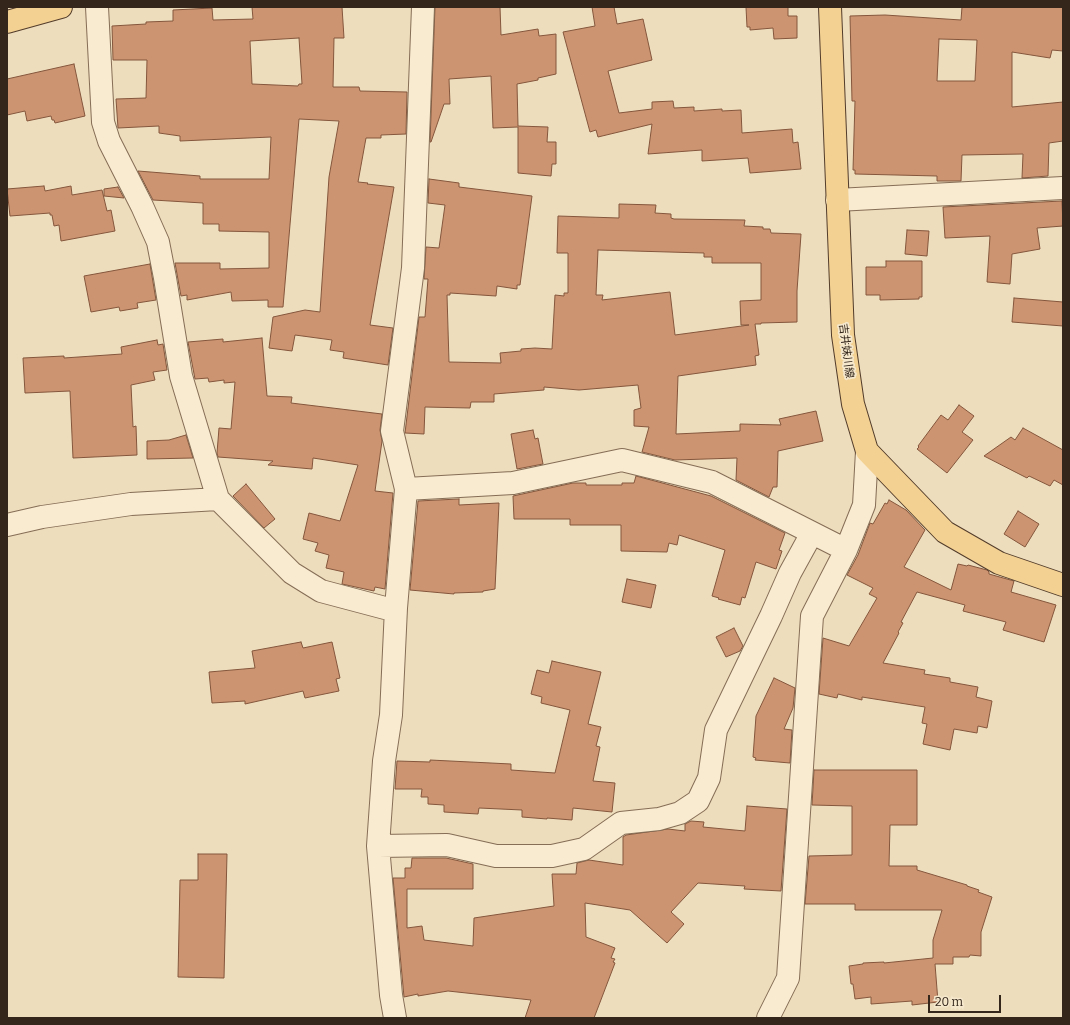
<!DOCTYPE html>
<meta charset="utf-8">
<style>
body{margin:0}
#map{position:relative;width:1070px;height:1025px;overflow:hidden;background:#eeddbc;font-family:Bitter,serif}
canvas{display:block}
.frame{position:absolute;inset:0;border:8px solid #34261b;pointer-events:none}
.scale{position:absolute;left:928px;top:995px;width:73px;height:18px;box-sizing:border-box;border:2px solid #34261b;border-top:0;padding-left:5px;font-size:12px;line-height:14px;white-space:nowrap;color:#34261b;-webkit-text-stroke:3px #f5e8cc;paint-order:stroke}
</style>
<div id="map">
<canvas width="1070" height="1025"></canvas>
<div class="frame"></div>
<div class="scale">20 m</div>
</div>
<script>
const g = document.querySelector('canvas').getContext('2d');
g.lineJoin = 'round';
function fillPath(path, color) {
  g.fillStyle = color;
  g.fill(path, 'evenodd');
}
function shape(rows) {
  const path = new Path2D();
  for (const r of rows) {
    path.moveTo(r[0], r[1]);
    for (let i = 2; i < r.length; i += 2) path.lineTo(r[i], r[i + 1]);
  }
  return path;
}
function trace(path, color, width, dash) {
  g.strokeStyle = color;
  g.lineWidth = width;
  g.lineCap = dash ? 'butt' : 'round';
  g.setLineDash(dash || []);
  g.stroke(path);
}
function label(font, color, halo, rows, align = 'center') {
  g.font = font + ' Bitter,"Noto Sans JP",serif';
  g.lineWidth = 3.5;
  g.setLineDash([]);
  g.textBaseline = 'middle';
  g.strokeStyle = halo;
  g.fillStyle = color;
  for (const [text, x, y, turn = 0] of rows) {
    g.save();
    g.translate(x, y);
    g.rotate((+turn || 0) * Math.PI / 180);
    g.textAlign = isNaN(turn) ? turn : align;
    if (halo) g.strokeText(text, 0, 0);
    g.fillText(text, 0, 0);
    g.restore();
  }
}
const building = shape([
 [252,7,342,7,344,38,334,38,333,87,359,87,360,91,407,92,406,134,381,135,381,138,366,138,358,182,368,183,367,184,394,187,370,325,393,328,388,365,343,358,344,352,330,350,332,340,295,335,292,351,269,348,273,317,305,310,320,312,329,177,339,121,299,119,283,307,268,307,268,300,232,301,231,292,187,300,187,295,181,296,175,263,220,263,220,269,269,268,269,232,219,231,219,224,203,224,203,203,153,200,138,171,200,176,200,179,269,179,271,137,180,141,180,136,159,133,159,126,118,128,116,99,146,98,147,60,113,60,112,26,146,24,146,22,173,21,173,10,212,8,213,20,253,19,252,7],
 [299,38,302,84,299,84,298,86,252,84,250,41,299,38],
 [435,7,500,7,501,35,538,29,539,36,556,34,556,74,538,78,538,80,517,84,518,126,548,127,547,142,556,142,556,164,552,164,551,176,518,173,518,127,493,128,491,76,449,79,450,104,444,104,431,142,430,142,435,7],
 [592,7,614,7,617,24,643,19,652,60,608,71,619,113,652,109,652,102,673,101,674,108,694,107,694,111,722,109,722,111,741,110,742,133,792,129,793,143,798,142,801,169,750,173,748,158,702,161,702,150,648,154,652,124,598,137,596,130,590,132,563,32,595,26,592,7],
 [746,7,788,7,788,16,797,16,797,38,774,39,773,28,750,30,750,27,747,27,746,7],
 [962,7,1063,7,1063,51,1052,50,1050,58,1012,52,1012,107,1063,102,1063,141,1049,143,1048,176,1022,178,1023,154,962,155,961,181,937,181,937,176,855,174,855,170,853,170,855,101,852,101,850,16,885,15,961,20,962,7],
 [939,39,977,40,975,81,937,81,939,39],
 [74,64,85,116,55,123,54,120,52,120,51,116,27,121,25,111,7,115,7,79,74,64],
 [429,179,459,183,459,187,532,196,520,285,517,285,517,289,497,286,496,296,450,293,450,295,447,295,449,362,501,363,500,353,521,351,521,349,535,348,552,349,555,295,564,296,564,293,568,293,568,253,557,253,558,216,619,218,619,204,656,205,655,213,671,214,671,218,674,219,745,220,744,226,763,227,763,229,770,229,771,233,801,234,797,291,797,322,761,323,761,324,755,324,759,355,755,356,756,365,678,376,676,434,740,431,740,424,781,425,779,419,816,411,823,441,778,451,777,487,773,487,769,497,736,480,737,458,675,460,642,452,649,427,634,426,634,410,641,408,638,385,579,390,544,387,544,390,494,394,494,402,471,402,470,408,425,407,424,434,405,433,419,317,425,317,428,279,424,279,426,247,439,248,445,205,428,203,429,179],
 [598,250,704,253,704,257,712,257,712,263,761,263,761,300,740,301,741,325,749,325,675,335,670,292,602,300,603,295,596,295,598,250],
 [44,186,45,191,71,186,72,195,102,190,107,211,111,210,115,231,61,241,59,225,54,226,52,215,50,215,50,213,10,216,7,189,44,186],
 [118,187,124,198,104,196,104,189,118,187],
 [1062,201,1063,226,1037,228,1040,249,1012,254,1010,284,987,282,990,236,945,238,943,207,1062,201],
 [907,230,929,231,927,256,905,254,907,230],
 [886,261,922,261,922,297,919,297,919,299,880,300,880,295,866,295,866,267,886,267,886,261],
 [150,264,156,300,137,303,138,308,120,311,119,307,91,312,84,276,150,264],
 [1014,298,1063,302,1063,326,1012,322,1014,298],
 [262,338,267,396,292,397,291,403,382,414,380,430,382,441,375,491,393,493,385,589,375,587,374,591,342,584,344,572,326,568,329,555,315,551,318,543,303,539,309,513,340,521,358,465,313,458,312,469,268,465,273,461,218,457,217,453,219,428,231,429,235,382,224,383,224,380,209,382,208,378,195,379,188,342,223,339,223,342,262,338],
 [157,340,158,345,163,344,167,370,153,372,155,380,131,385,133,427,136,426,137,455,73,458,70,391,25,393,23,358,64,356,64,358,122,354,121,347,157,340],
 [959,405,974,416,962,432,973,440,947,473,917,449,919,447,918,446,941,415,948,420,959,405],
 [1023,428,1063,450,1063,485,1054,480,1050,486,1029,476,1027,478,984,456,1011,437,1015,440,1023,428],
 [533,430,535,439,538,438,543,464,517,469,511,434,533,430],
 [186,435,193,458,147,459,147,441,169,440,186,435],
 [636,476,711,496,785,533,779,550,782,551,776,569,756,562,745,598,742,597,740,605,718,599,719,598,712,596,725,550,679,535,677,545,669,543,667,552,621,551,621,525,570,525,570,519,514,519,513,496,573,483,586,483,586,485,622,485,622,483,634,483,636,476],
 [246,484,275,519,264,528,233,496,246,484],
 [459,499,459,505,499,503,495,589,483,591,483,592,454,593,454,594,410,590,418,501,459,499],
 [889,500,906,510,925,530,904,567,951,590,958,564,967,566,968,565,987,570,989,572,989,574,1014,581,1011,592,1056,605,1044,642,1003,630,1006,622,963,611,965,605,917,592,901,622,903,623,898,632,899,633,883,663,925,670,924,674,950,678,950,682,978,687,976,697,992,701,987,728,978,726,977,733,954,729,950,750,923,744,927,724,922,723,925,707,862,697,862,700,838,694,837,698,819,694,823,638,849,646,877,598,869,594,873,588,847,575,858,555,870,523,873,524,885,503,887,504,889,500],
 [1018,511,1039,524,1025,547,1004,534,1018,511],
 [627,579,656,585,651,608,622,602,627,579],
 [734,628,743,646,740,651,726,657,716,637,734,628],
 [301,642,303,648,332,642,340,678,336,679,339,691,305,698,303,691,245,704,245,701,212,703,209,672,255,668,252,651,301,642],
 [552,661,601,672,588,724,601,727,596,746,600,747,593,781,615,783,612,812,573,808,572,820,547,818,547,819,522,817,522,810,479,808,478,814,444,812,444,805,428,804,428,797,421,797,422,789,395,789,397,761,430,762,430,760,511,764,511,770,555,773,570,710,541,703,542,697,531,694,537,670,549,673,552,661],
 [774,678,795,688,793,708,784,729,792,730,790,763,755,760,756,758,753,757,756,716,774,678],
 [814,770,917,770,917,825,890,825,889,866,917,866,917,870,967,885,967,886,979,890,978,892,992,897,981,932,981,956,970,955,969,957,953,957,953,964,935,964,938,1002,912,1005,912,1001,871,1004,871,997,855,999,853,984,851,984,849,966,863,964,863,963,884,962,884,963,933,958,933,940,942,910,855,910,855,904,805,904,809,856,852,855,852,806,812,805,814,770],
 [747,806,787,809,781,891,744,889,745,886,698,883,671,912,684,924,667,943,630,910,585,903,586,937,615,948,611,958,615,959,613,962,615,963,594,1018,525,1018,531,1000,448,991,418,996,418,994,404,997,393,878,405,878,405,868,411,868,412,858,446,858,473,864,473,889,407,889,407,928,422,926,424,940,473,946,474,918,554,906,552,874,576,874,577,863,589,860,623,865,623,837,626,835,668,829,685,831,685,824,691,821,704,822,703,827,745,831,747,806],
 [198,854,227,854,224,978,178,977,180,880,198,880,198,854]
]);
fillPath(building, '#cc9471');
trace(building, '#84563c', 1);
const minor = shape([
 [97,7,103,122,109,141,142,206,158,242,165,278,181,376,218,499,292,573,321,591,385,608,396,608],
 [837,200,1063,188],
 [406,489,513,483,622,460,712,482,846,550],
 [7,525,42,517,131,504,218,499],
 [378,846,447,845,496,856,552,856,584,849,621,823,659,819,680,813,698,801,709,778,716,730,771,616,790,573,812,533],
 [395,1018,391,995,378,846,384,761,391,715,396,608,406,489,392,431,413,268,423,7],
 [768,1018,788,978,812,616,846,550,864,505,867,451]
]);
const major = shape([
 [830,7,843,335,853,404,867,451,945,532,999,563,1063,585],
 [7,22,61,7]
]);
trace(minor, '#856d56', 24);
trace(major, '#523c2b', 24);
trace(minor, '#f9ebcf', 22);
trace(major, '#f3d192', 22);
label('11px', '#34261b', '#f5e8cc', [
 ["吉井妹川線",846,351,83]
]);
</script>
